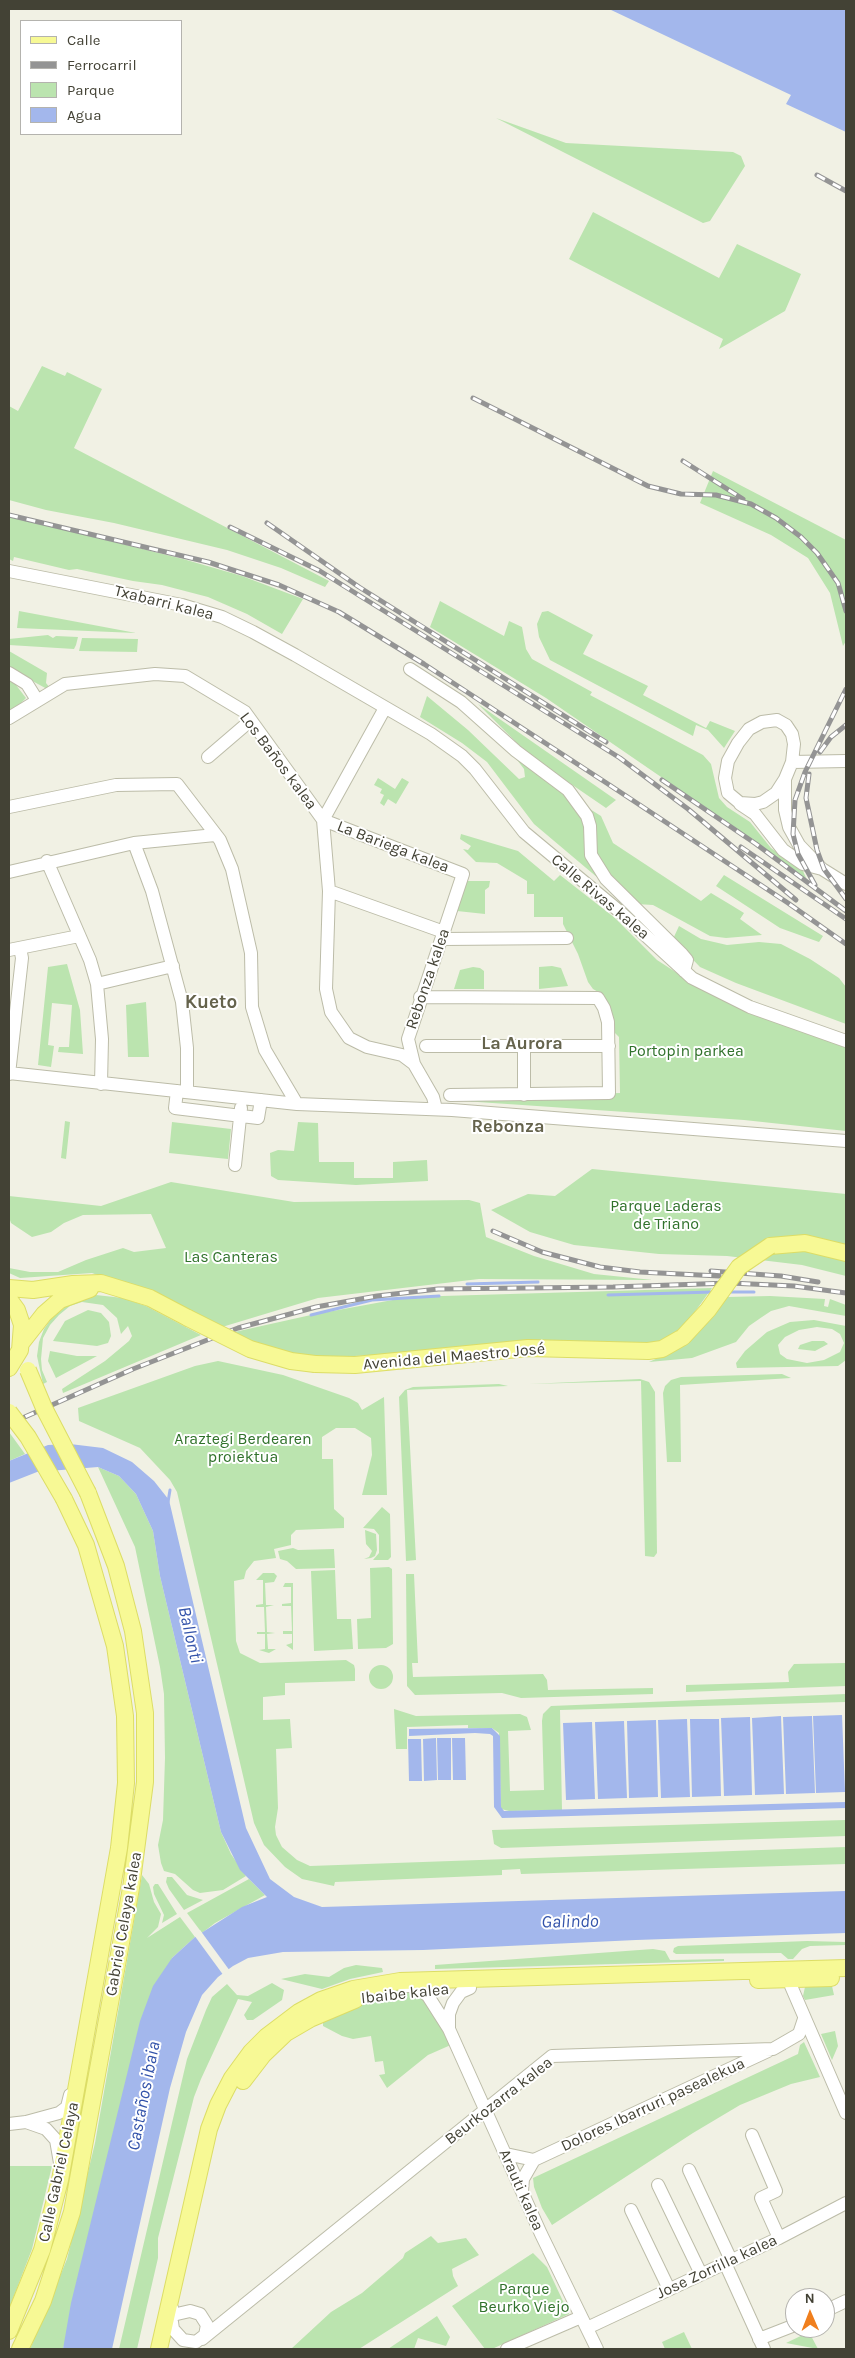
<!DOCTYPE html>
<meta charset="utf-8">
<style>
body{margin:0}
#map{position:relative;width:855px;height:2358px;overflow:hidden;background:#f1f1e4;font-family:Karla,sans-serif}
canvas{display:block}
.frame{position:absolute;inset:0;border:10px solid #434235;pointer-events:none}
.legend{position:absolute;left:20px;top:20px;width:162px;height:115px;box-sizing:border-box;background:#fff;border:1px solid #b4b3ae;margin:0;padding:6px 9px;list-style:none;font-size:15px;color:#434235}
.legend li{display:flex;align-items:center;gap:10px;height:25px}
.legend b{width:25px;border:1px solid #b4b3ae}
.north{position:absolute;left:785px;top:2288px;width:50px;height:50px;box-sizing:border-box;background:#fff;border:1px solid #b4b3ae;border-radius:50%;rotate:359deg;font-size:14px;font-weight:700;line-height:20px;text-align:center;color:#434235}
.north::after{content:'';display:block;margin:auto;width:18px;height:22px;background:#f07f1d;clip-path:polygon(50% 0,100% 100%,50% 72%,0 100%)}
</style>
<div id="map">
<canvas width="855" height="2358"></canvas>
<div class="frame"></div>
<ul class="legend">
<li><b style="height:6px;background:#f7f995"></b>Calle</li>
<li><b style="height:6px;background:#949494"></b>Ferrocarril</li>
<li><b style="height:14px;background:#bbe4af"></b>Parque</li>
<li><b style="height:14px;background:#a3b7ec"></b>Agua</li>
</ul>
<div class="north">N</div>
</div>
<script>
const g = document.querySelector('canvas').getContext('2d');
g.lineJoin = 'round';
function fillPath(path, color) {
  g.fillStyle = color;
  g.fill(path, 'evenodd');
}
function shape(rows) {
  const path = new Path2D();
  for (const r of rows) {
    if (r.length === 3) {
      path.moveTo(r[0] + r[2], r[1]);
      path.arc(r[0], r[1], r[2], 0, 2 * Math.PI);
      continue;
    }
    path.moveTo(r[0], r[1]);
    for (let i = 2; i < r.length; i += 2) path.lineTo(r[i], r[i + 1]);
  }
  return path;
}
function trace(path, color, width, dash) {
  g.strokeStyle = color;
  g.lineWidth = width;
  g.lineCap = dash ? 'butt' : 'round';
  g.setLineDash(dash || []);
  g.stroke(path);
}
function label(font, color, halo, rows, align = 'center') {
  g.font = font + ' Karla,sans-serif';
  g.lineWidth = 4;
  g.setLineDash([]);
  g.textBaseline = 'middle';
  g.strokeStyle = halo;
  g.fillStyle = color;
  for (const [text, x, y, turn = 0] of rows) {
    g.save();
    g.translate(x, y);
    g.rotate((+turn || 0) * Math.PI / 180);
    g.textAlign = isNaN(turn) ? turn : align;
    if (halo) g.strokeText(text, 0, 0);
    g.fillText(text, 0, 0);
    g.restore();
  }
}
fillPath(shape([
 [496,118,566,143,733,152,741,156,745,166,710,221,703,223],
 [593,212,719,278,737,244,801,274,785,311,719,349,723,339,569,259],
 [42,366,65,376,67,372,102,389,74,448,329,581,325,587,281,568,227,550,114,523,46,510,9,500,9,406,18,411],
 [713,471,846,540,846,641,843,646,830,593,808,558,771,535,700,503],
 [9,516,183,559,242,576,303,599,282,634,247,614,208,597,162,585,133,581,77,569,69,570,14,557,13,561,9,559],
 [440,601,504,636,509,621,522,627,526,649,532,659,592,692,590,695,703,755,711,764,719,798,727,807,750,822,771,848,803,871,807,880,747,836,546,698,430,627],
 [19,611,136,633,17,628],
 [548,611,593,635,583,654,648,686,643,695,706,728,710,721,735,731,724,748,708,730,696,725,693,736,550,660,539,637,537,624,542,612],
 [48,635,53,638,56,636,78,637,76,645,74,649,9,645,9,639],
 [82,638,138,639,137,652,79,651],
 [9,651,47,673,46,683,50,688,47,689,9,668],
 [9,676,26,698,9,715],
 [427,696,468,730,519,779,525,777,524,769,506,745,565,793,583,816,598,878,534,824,487,762,462,743,420,717],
 [478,704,616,800,606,808,568,782,525,751],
 [378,778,395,789,402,778,409,782,396,804,388,799,384,806,380,803,384,795,380,793,382,789,374,785],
 [585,806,601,816,613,843,701,901,711,893,731,905,744,913,740,919,762,935,726,938,710,936,653,905,636,904,609,878,596,858],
 [461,834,518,851,554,881,560,875,615,918,657,960,691,982,846,1047,846,1131,744,1120,463,1101,464,1098,620,1093,619,1037,614,1032,600,993,593,989,588,982,578,954,563,924,563,917,534,917,534,894,527,894,527,881,497,863,476,862,463,849,468,850,471,846,460,839],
 [724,875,823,936,819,942,780,928,716,886],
 [466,881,490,881,489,887,485,890,485,914,457,911],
 [679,926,701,939,727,945,759,942,781,944,810,959,839,978,846,987,846,1024,736,983,700,967,673,939],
 [67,964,80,1010,83,1054,58,1052,59,1047,69,1047,72,1005,52,1003,48,1045,54,1046,51,1067,38,1065,48,967],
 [552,966,561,968,568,986,539,989,539,967],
 [473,967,480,968,484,971,484,989,454,989,460,970],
 [146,1002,149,1057,128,1057,126,1005],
 [65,1121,70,1122,66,1159,61,1158],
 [172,1122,231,1129,228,1159,169,1153],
 [298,1122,318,1123,319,1162,354,1162,354,1178,393,1178,393,1162,427,1160,428,1181,356,1185,278,1180,271,1176,270,1153,278,1150,294,1151],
 [592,1169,846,1194,846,1276,802,1265,727,1256,659,1254,574,1245,530,1232,491,1210,528,1194,555,1196],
 [171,1182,294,1202,469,1200,480,1203,486,1237,534,1256,594,1274,653,1280,479,1279,318,1298,222,1327,174,1303,92,1273,20,1278,9,1273,9,1268,30,1272,58,1272,86,1260,123,1248,134,1252,166,1248,151,1214,83,1215,64,1223,51,1232,32,1237,11,1223,9,1217,9,1196,101,1206],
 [712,1288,689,1320,663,1343,331,1357,300,1355,267,1347,230,1333,311,1315,409,1297],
 [96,1295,123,1298,146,1306,201,1335,63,1393,62,1389,105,1361,129,1341,132,1336,128,1326,121,1334,117,1318,103,1305,82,1302,70,1306,59,1315,50,1325,43,1338,41,1359,42,1370,47,1382,43,1384,37,1356,39,1342,44,1329,51,1319,69,1304],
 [770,1296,825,1299,824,1306,828,1307,830,1299,846,1305,846,1316,789,1306,771,1311,762,1317,749,1326,736,1342,692,1358,649,1362,684,1346,698,1333,727,1297],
 [88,1310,101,1313,109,1322,111,1336,108,1343,97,1346,53,1341,65,1321],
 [814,1320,846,1326,846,1360,838,1366,737,1368,736,1363,745,1351,767,1332,790,1322],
 [817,1327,832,1329,840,1334,844,1343,840,1352,824,1360,807,1363,787,1359,780,1354,778,1345,785,1337,799,1330],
 [812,1341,824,1341,828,1344,815,1351,798,1349,800,1345],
 [50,1351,77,1356,97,1356,56,1378,48,1361],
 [218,1361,283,1375,349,1398,358,1403,362,1410,384,1397,387,1495,362,1495,372,1455,371,1438,355,1428,336,1428,322,1437,322,1459,333,1459,334,1509,344,1518,344,1528,296,1530,291,1535,291,1545,274,1549,276,1558,254,1561,246,1571,244,1579,234,1581,236,1641,240,1653,260,1663,346,1660,354,1665,355,1669,355,1681,285,1683,285,1695,263,1697,263,1720,290,1719,292,1748,276,1749,278,1808,275,1827,276,1835,282,1847,297,1860,310,1866,846,1847,846,1864,521,1874,520,1869,502,1870,502,1875,335,1882,334,1886,302,1879,285,1867,264,1845,254,1823,177,1492,170,1480,140,1448,79,1421,78,1408,195,1366],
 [782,1374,791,1378,680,1385,681,1462,667,1462,663,1393,665,1386,671,1380,681,1377],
 [640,1379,649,1382,655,1392,657,1553,654,1557,645,1556,641,1381,529,1384],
 [499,1384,508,1386,407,1390,416,1560,406,1561,399,1397,405,1390,413,1387],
 [9,1432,25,1454,9,1461],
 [98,1467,119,1476,136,1494,153,1531,160,1576,221,1832,231,1854,246,1876,223,1890,200,1893,193,1890,175,1874,164,1871,161,1863,158,1845,163,1820,165,1758,164,1694,160,1667,135,1547],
 [382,1507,390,1514,391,1557,388,1560,373,1560,379,1553,379,1535,374,1529,363,1528],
 [365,1530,376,1534,377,1550,375,1556,371,1558,364,1559,369,1557,372,1551,366,1544],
 [293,1548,298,1550,334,1549,335,1568,296,1569,287,1561,280,1559,278,1551],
 [389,1567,392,1569,393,1644,386,1648,358,1649,357,1619,371,1618,370,1568],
 [335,1570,337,1619,351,1619,353,1649,314,1651,311,1571],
 [263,1573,274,1573,277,1576,274,1582,265,1583,266,1605,274,1605,266,1607,267,1632,275,1633,267,1634,268,1649,276,1649,269,1653,259,1650,265,1649,265,1634,257,1634,257,1632,265,1632,264,1607,256,1607,256,1605,263,1604,263,1580,256,1580],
 [406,1574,414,1574,418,1663,412,1663,413,1677,543,1674,547,1680,548,1690,653,1688,653,1694,521,1698,502,1693,415,1695,407,1686],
 [285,1583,293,1583,293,1650,286,1645,292,1643,292,1634,283,1634,283,1631,292,1631,291,1606,282,1606,282,1604,291,1603,291,1587,283,1587],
 [846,1663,846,1686,686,1692,686,1685,789,1682,788,1672,794,1664],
 [381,1677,12],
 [846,1694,846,1702,560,1710,562,1810,509,1811,501,1809,499,1733,492,1728,468,1728,468,1725,407,1727,407,1749,396,1749,394,1709,416,1716,520,1714,527,1717,531,1730,508,1731,510,1791,544,1790,542,1721,543,1714,551,1706],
 [846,1820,846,1836,501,1848,494,1844,492,1830],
 [142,1875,149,1884,154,1902,161,1914,158,1927,147,1938,180,1917,195,1937,172,1958,63,2349,30,2349,67,2259,95,2143],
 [167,1877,172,1877,187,1895,203,1900,184,1910,169,1889,166,1882],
 [249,1879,265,1895,215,1923,202,1933,187,1913],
 [155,1884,158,1884,177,1914,162,1923,164,1915,154,1894,153,1887],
 [807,1941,846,1942,846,1945,810,1946,802,1949,793,1959,788,1959,781,1953,676,1954,673,1952,674,1948,678,1946],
 [653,1949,665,1951,670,1960,673,1960,724,1959,724,1961,435,1969,435,1965],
 [356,1965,382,1968,383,1972,350,1979,322,1989,281,1979,305,1974,329,1977,344,1968],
 [272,1983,284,1990,282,2000,253,2020,247,2020,244,2015,252,2002,238,1999,201,2079,194,2097,158,2238,158,2258,137,2349,119,2349,187,2059,206,2010,212,1997,227,1984,237,1995,248,1996],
 [415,1984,453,2044,428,2055,387,2088,379,2075,385,2074,383,2061,375,2062,371,2036,353,2039,342,2036,323,2026,323,2017,349,1994],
 [832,1986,834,1995,805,2000,803,1996,805,1987],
 [835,2031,838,2046,832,2060,821,2034],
 [804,2042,820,2077,791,2084,740,2105,693,2133,552,2225,542,2208,534,2187,533,2178,798,2054,800,2045],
 [9,2166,52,2166,32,2249,9,2309],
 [431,2236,438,2243,466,2238,479,2255,452,2269,453,2276,458,2286,359,2349,291,2349,331,2312,362,2293,403,2258,405,2253],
 [533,2253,547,2267,569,2314,492,2349,485,2349,452,2306],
 [437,2316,450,2337,446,2346,418,2338,414,2349,388,2349],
 [684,2332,692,2349,665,2349,662,2342],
 [809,2332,818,2349,786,2343]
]), '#bbe4af');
fillPath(shape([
 [609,9,846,9,846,132,786,104,791,95],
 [70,1444,103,1448,132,1462,154,1481,169,1500,246,1828,270,1879,294,1897,322,1907,846,1891,846,1933,636,1940,423,1950,283,1952,248,1958,233,1966,218,1977,202,1995,186,2032,170,2088,112,2349,63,2349,71,2303,140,2021,153,1986,172,1958,195,1937,242,1907,267,1897,240,1870,221,1832,160,1576,153,1531,136,1494,119,1476,98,1467,37,1472,9,1483,9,1461,48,1445],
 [842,1715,845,1792,816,1793,813,1716],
 [781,1716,784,1794,755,1795,752,1718],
 [812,1716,815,1793,786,1794,783,1717],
 [750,1717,752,1795,724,1796,721,1718],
 [687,1719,690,1797,661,1798,658,1720],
 [690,1719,719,1719,721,1796,692,1797],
 [656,1720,658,1797,629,1798,627,1721],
 [624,1721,627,1798,598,1799,595,1722],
 [592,1722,595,1799,566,1800,563,1723],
 [492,1728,500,1736,501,1807,504,1811,846,1802,846,1808,502,1818,494,1807,493,1736,490,1734,475,1733,409,1736,409,1729],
 [436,1738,437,1780,424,1781,423,1739],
 [437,1738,451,1738,451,1780,438,1780],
 [452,1738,465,1738,466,1780,453,1780],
 [408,1739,421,1739,422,1781,409,1781]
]), '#a3b7ec');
fillPath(shape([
 [200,1930,230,1971,224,1976,194,1935]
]), '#f1f1e4');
trace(shape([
 [467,1284,538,1282],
 [729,1292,754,1292],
 [608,1295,713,1292],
 [311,1315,372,1300,439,1296],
 [168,1502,170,1490]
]), '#a3b7ec', 3);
const minor = shape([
 [9,571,182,605,222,617,253,632,295,655,431,734,462,756,475,769,524,832,619,911,692,978,750,1007,846,1041],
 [410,669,461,702,516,751,568,790,587,816,590,826,591,855,606,879,682,954,687,960,684,971],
 [9,673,27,684,37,700],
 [9,718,65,684,155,674,185,676,245,712,323,820],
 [777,720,786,725,792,734,794,744,792,762,785,779,776,793,763,802,755,804,740,803,728,793,725,778,728,761,738,743,749,729,762,722,777,720],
 [208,757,250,721],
 [792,762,846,761],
 [785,780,785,810,789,827,799,845,822,869,846,884],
 [740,804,755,814,783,850,803,864,822,869],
 [9,807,116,785,177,784,220,840,232,869,251,953,252,1007,265,1050,297,1104],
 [323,820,463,874,408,1039,414,1064,433,1097,436,1109],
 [323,820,329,891,326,989,331,1012,349,1038,367,1047,402,1055,414,1064],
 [323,820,385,708],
 [134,843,152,891,182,1002,187,1048,187,1092],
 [47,861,90,960,97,984,102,1039,101,1084],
 [9,872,134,843,215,835],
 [329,891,444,932],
 [443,939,567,938],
 [9,950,79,936],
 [97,984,173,966],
 [420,997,598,998,604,1008,608,1022,609,1093,450,1095],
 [426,1046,609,1046],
 [524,1046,524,1095],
 [9,1073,297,1104,452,1110,846,1141],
 [9,1074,22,958,20,948],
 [177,1091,175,1108,258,1118,261,1100],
 [235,1165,241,1108],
 [403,1986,415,1986,428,1996,449,2029,541,2234,597,2349],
 [791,1986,846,2113],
 [449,2029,449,2014,453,2003,461,1992,470,1988],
 [26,2122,46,2129,56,2140,60,2163],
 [9,2124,26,2122,59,2113,67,2107,70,2095],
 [752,2135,776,2191,761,2198,779,2238],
 [506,2154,534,2160],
 [689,2170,731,2260],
 [658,2185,701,2274],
 [522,2191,523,2179,534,2160,768,2051],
 [631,2210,669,2289],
 [725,2263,764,2349],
 [825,2311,846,2301],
 [166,2317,171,2315,177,2314,190,2311,200,2314,207,2325,205,2335,196,2342,183,2340,173,2329,171,2315,172,2308],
 [587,2328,779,2238,846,2203],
 [202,2339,552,2056,773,2049,799,2034,804,2019],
 [759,2339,795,2325],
 [507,2349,581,2317]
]);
const major = shape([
 [770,1246,805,1243,846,1253],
 [9,1288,33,1290,73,1284,101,1283,150,1298,188,1318],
 [9,1299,17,1310,22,1325,20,1350,9,1368],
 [22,1342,44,1314,60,1300,90,1289],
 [315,1364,355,1365,528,1348,648,1351,662,1349,683,1337],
 [758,1980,831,1978],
 [243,2081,263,2055,286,2033,310,2019,355,2000],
 [9,2331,42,2250,60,2180,119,1848,126,1783,125,1716,115,1646,86,1545,64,1499],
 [20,2349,43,2301,72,2212,131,1888,145,1782,145,1713,133,1631,116,1566,88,1493],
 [159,2349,209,2129,218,2105,232,2078,251,2052,266,2037,299,2012,321,2000,353,1989,400,1981,846,1968]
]);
trace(minor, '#bcbca8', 14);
trace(major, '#dcdd66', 18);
trace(minor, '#fff', 12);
trace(major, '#f7f995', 16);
const rail = shape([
 [817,175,846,191],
 [473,398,648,486,681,494,716,495,751,504,776,518,801,537,817,553,838,583,846,611],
 [683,461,743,499],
 [9,515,208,562,279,585,339,612,424,664,608,784,788,903,846,944],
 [267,523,359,587,606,742],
 [230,527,320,571,620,758,688,809,796,900],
 [820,752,831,737,846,725],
 [809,774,806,798,817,850,824,869,846,899],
 [662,780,756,844,846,911],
 [741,847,846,919],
 [815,885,798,854,793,834,795,800,805,772,846,689],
 [493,1231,542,1252,600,1267,640,1272,719,1276],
 [711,1271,781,1276,818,1282],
 [9,1424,133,1369,238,1328,316,1307,377,1296,438,1289,613,1287,730,1283,794,1286,846,1293]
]);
trace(rail, '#949494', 5);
trace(rail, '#fff', 3, [9]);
const majorBridge = shape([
 [188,1318,250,1349,291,1361,315,1364],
 [683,1337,708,1310,739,1267,770,1246],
 [28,1370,44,1408,88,1493],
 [9,1412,28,1437,64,1499]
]);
trace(majorBridge, '#dcdd66', 18, []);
trace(majorBridge, '#f7f995', 16);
label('16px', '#434235', '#fff', [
 ["Txabarri kalea",164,603,14],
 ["Los Baños kalea",278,761,53],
 ["La Bariega kalea",393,847,21],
 ["Calle Rivas kalea",600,897,40],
 ["Rebonza kalea",428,979,-71],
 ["Avenida del Maestro José",454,1357,-5],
 ["Gabriel Celaya kalea",124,1924,-80],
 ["Ibaibe kalea",405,1994,-6],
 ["Beurkozarra kalea",499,2101,-38],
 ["Dolores Ibarruri pasealekua",653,2105,-25],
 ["Calle Gabriel Celaya",59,2172,-78],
 ["Arauti kalea",521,2190,66],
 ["Jose Zorrilla kalea",717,2267,-25]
]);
label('16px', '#30722b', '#fff', [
 ["Portopin parkea",686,1051],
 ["Parque Laderas",666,1206],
 ["de Triano",666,1224],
 ["Las Canteras",231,1257],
 ["Araztegi Berdearen",243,1439],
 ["proiektua",243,1457],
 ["Parque",524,2289],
 ["Beurko Viejo",524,2307]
]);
label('bold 18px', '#65634c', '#fff', [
 ["La Aurora",522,1044],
 ["Rebonza",508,1127]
]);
label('italic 18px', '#3353aa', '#fff', [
 ["Ballonti",190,1635,77],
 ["Galindo",570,1922,-1],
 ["Castaños ibaia",144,2096,-79]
]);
label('bold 19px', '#65634c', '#fff', [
 ["Kueto",211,1003]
]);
</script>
